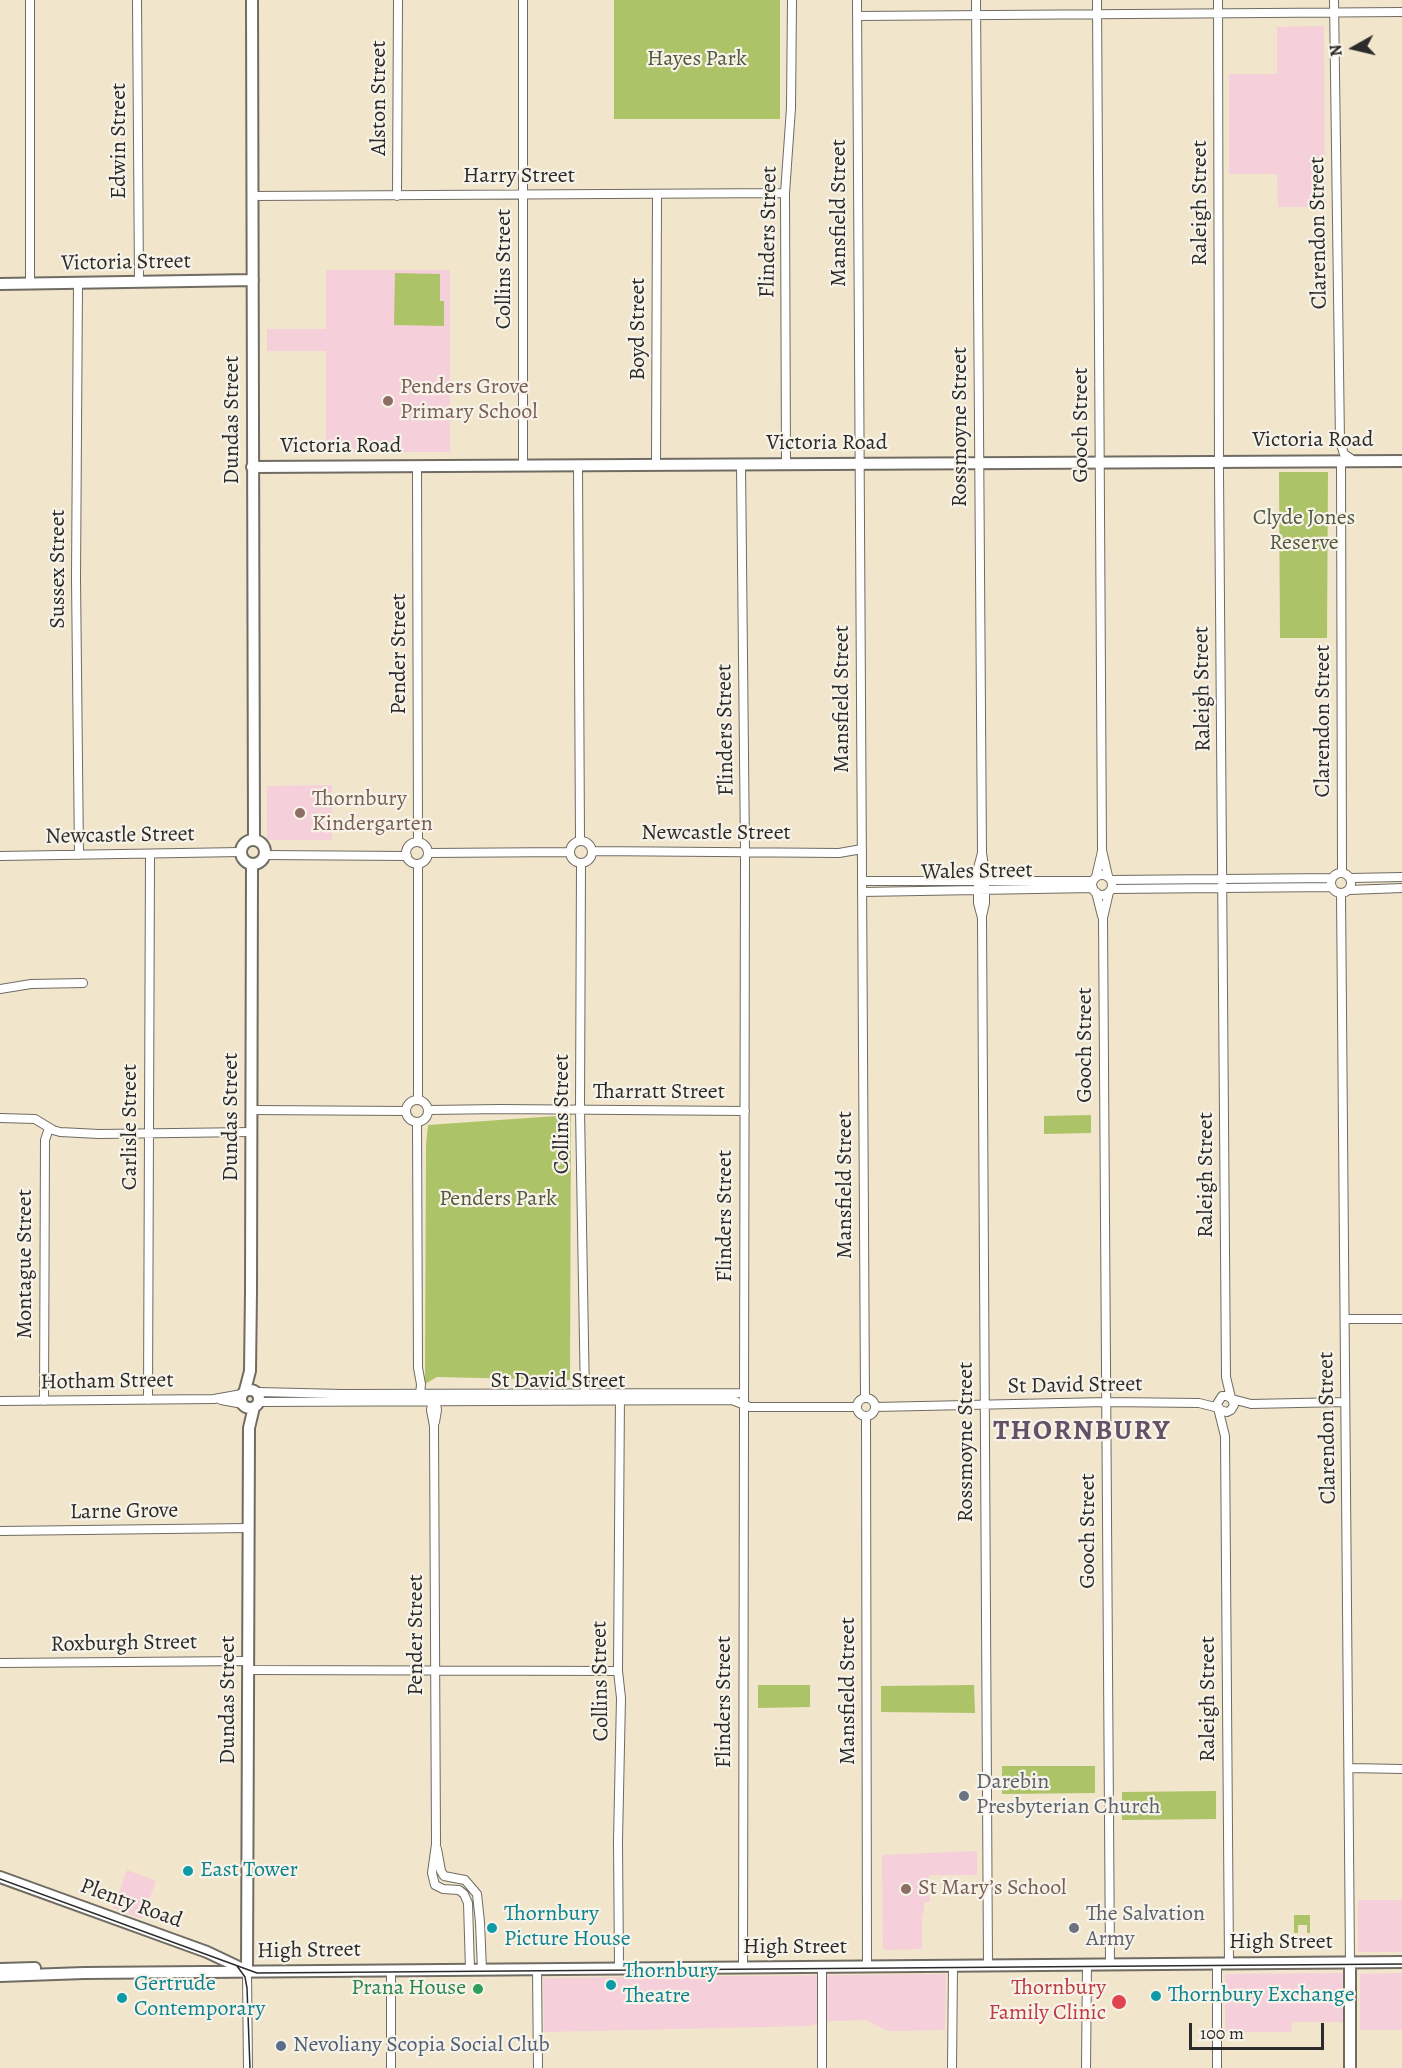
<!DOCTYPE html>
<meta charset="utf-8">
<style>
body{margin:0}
#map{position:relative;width:1402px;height:2068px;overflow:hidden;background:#f1e5cb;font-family:Alegreya,serif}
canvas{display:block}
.north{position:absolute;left:1324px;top:18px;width:60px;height:60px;-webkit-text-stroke:4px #f7f3e8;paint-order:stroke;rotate:262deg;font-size:16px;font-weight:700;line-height:24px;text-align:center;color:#2b2b2b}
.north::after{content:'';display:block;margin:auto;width:21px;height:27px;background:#2b2b2b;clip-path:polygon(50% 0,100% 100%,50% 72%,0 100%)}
.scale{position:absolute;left:1189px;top:2023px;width:135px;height:27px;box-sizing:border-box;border:3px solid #2b2b2b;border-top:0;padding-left:8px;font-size:18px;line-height:21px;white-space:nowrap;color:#2b2b2b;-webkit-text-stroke:4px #f7f3e8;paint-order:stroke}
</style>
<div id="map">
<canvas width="1402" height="2068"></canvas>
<div class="north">N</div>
<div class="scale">100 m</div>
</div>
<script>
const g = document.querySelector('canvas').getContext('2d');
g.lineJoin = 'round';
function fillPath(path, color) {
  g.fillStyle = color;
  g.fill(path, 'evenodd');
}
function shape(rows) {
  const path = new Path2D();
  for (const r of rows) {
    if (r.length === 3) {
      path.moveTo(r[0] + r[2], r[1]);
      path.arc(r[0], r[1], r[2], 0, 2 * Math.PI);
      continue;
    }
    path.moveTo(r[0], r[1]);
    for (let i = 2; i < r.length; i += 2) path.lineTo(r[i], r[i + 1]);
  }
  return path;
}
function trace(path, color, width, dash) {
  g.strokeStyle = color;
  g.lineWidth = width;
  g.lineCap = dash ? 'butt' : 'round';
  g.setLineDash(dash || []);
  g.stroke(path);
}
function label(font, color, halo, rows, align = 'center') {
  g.font = font + ' Alegreya,serif';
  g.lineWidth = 4.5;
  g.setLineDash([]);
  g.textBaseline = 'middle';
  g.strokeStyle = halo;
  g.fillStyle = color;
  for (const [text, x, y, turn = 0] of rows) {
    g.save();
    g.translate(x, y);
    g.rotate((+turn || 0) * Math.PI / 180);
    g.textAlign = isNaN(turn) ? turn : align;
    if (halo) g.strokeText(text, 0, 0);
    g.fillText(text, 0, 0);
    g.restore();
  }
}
fillPath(shape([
 [1324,26,1325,207,1278,207,1277,174,1229,174,1229,74,1277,74,1277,27],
 [326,270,450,270,450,452,326,452,326,351,267,351,267,329,326,329],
 [332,785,332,840,267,840,267,786],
 [977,1851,977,1875,929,1875,930,1902,924,1902,924,1913,922,1914,922,1949,885,1950,883,1948,882,1855],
 [127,1870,156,1881,142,1919,113,1908],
 [1358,1900,1402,1900,1402,1952,1358,1952],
 [1343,1973,1343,2022,1292,2022,1291,2032,1225,2032,1225,1974],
 [1402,1973,1402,2030,1360,2030,1360,1974],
 [946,1974,945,2030,888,2031,866,2020,833,2021,808,2026,544,2032,543,1978]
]), '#f5cfda');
fillPath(shape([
 [614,0,780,0,780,119,614,119],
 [395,273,440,274,440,301,444,301,444,326,394,325],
 [1279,472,1328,472,1327,638,1280,638],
 [571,1115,570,1380,437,1377,425,1384,426,1144,428,1125],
 [1091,1115,1091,1133,1044,1134,1044,1116],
 [758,1685,810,1685,810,1707,758,1708],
 [974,1685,975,1713,881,1712,881,1686],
 [1002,1766,1095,1766,1095,1793,1002,1794],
 [1216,1791,1216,1819,1122,1820,1122,1792],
 [1294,1915,1310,1915,1310,1933,1307,1933,1307,1925,1298,1925,1298,1933,1294,1933]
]), '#adc368');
const street = shape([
 [30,0,30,284],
 [137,0,139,282],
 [523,0,523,465],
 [857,0,865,1397],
 [976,0,982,853,985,873,985,903,982,916],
 [1097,0,1102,850,1108,876],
 [1218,0,1219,474,1226,1377,1231,1398],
 [1334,0,1340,441,1344,454,1353,460],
 [857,16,1402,12],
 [252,196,785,193],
 [397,196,398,0],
 [78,283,76,578,79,855],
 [1341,461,1342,872],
 [741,464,745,852,743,1967],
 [786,464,785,193,791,108,792,0],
 [578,465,580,841],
 [656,465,657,194],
 [417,466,418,842],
 [581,852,11],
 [417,853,11],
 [592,851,839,853,862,849],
 [428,853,570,852],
 [982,853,978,868,978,903,982,918,988,1965],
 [265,855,407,856],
 [0,856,241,852],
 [581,863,580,1110,585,1400],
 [1341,883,10],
 [1102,885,10],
 [1096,877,1102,851],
 [1351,878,1402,877],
 [1111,880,1332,878],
 [862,881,1093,881],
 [1112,889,1332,887],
 [1349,890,1402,888],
 [862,892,1093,888],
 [1096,892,1102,916],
 [1109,892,1103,918,1110,1964],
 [1341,893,1350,1962],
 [0,989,31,984,83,983],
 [418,1099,418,864],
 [417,1111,11],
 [252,1110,406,1111],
 [429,1110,500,1109,745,1111],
 [0,1118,35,1119,53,1130,60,1132,99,1134,251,1132],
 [417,1122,418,1368,421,1384,420,1396],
 [1345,1319,1402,1319],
 [258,1392,342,1394,744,1393],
 [434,1394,431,1410,434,1426,436,1844,432,1873,435,1885,443,1889,459,1890,464,1894,468,1903,470,1970],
 [866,1407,9],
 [1232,1399,1251,1404,1345,1402],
 [148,1400,150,854],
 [221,1400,243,1404],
 [0,1401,214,1399,242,1394],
 [44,1401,45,1140,49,1128],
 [259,1402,732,1400,750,1407,856,1407],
 [875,1407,1107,1402,1199,1403,1219,1408],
 [1219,1410,1227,1412,1231,1410,1234,1405,1232,1399,1227,1396,1222,1396,1217,1404,1225,1436,1229,1963],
 [866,1416,867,1966],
 [435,1422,437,1410,435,1396],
 [0,1531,249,1528],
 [0,1663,248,1661],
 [248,1670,618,1671],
 [1349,1768,1402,1769],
 [437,1849,441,1871,444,1876,465,1880,477,1894,480,1922,482,1970],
 [619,1968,618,1841,621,1698,618,1671,620,1394],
 [537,1969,538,2068],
 [391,1970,391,2068],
 [247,1972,248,2068],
 [822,2068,822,1967],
 [952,2068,953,1966],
 [1086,2068,1087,1965],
 [1217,2068,1217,1963]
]);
const secondary = shape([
 [252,0,254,840],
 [0,284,253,280],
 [252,467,1402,461],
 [253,852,12],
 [250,1399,9],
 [245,1390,250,1371,251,1292,252,865],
 [0,1877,207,1952,245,1970],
 [0,1969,35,1968],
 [247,1972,249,1428,254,1407],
 [0,1976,84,1973,1402,1962],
 [1350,2068,1350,1962]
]);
trace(street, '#706c63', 10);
trace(secondary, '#706c63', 14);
trace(street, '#fff', 8);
trace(secondary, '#fff', 10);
trace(shape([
 [0,1879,257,1973,1402,1964],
 [237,1966,245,1977,247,1988,250,2068]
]), '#2b2b2b', 1.5);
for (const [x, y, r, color] of [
 [388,401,6,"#8d6e63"],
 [300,813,6,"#8d6e63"],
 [964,1796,6,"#6b7280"],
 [188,1871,6,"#0f9aa8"],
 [906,1889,6,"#8d6e63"],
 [492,1928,6,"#0f9aa8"],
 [1074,1928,6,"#6b7280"],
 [611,1985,6,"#0f9aa8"],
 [478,1989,6,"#2e9e5b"],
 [1156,1996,6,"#0f9aa8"],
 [122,1998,6,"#0f9aa8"],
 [1119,2002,8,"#e0444e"],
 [281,2046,6,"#5c6f8a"]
]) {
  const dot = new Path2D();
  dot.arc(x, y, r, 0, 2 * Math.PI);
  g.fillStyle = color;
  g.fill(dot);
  trace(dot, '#f7f3e8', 2);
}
label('22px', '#52593d', '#f7f3e8', [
 ["Hayes Park",697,60],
 ["Clyde Jones",1304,519],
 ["Reserve",1304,544],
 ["Penders Park",498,1200]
]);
label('22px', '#2b2b2b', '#f7f3e8', [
 ["Alston Street",380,98,-90],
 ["Edwin Street",120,141,-90],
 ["Harry Street",519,177],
 ["Raleigh Street",1201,203,-90],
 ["Mansfield Street",840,213,-90],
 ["Flinders Street",769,232,-89],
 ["Clarendon Street",1319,233,-91],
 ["Victoria Street",126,263,-1],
 ["Collins Street",505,269,-90],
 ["Boyd Street",639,329,-90],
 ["Dundas Street",233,420,-90],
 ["Gooch Street",1082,425,-90],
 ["Rossmoyne Street",961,427,-90],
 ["Victoria Road",1313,441],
 ["Victoria Road",827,444],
 ["Victoria Road",341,447],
 ["Sussex Street",59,569,-90],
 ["Pender Street",400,654,-90],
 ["Raleigh Street",1203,689,-91],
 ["Mansfield Street",843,699,-90],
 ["Clarendon Street",1324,721,-90],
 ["Flinders Street",726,730,-91],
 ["Newcastle Street",716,834],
 ["Newcastle Street",120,836,-1],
 ["Wales Street",977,872,-1],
 ["Gooch Street",1086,1045,-90],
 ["Tharratt Street",659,1093],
 ["Collins Street",563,1114,-90],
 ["Dundas Street",232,1117,-90],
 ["Carlisle Street",131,1127,-90],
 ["Raleigh Street",1207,1175,-90],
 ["Mansfield Street",846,1185,-90],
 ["Flinders Street",726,1216,-90],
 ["Montague Street",26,1264,-90],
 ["Hotham Street",107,1382,-1],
 ["St David Street",558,1382],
 ["St David Street",1075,1386,-1],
 ["Clarendon Street",1328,1428,-91],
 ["Rossmoyne Street",967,1442,-90],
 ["Larne Grove",124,1512,-1],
 ["Gooch Street",1089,1531,-90],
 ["Pender Street",417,1635,-90],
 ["Roxburgh Street",124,1644,-1],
 ["Collins Street",601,1681,-91],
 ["Mansfield Street",849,1691,-90],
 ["Raleigh Street",1209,1699,-90],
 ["Dundas Street",229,1700,-90],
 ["Flinders Street",725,1702,-90],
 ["Plenty Road",131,1904,20],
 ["High Street",1281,1943],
 ["High Street",795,1948],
 ["High Street",309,1951,-1]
]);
label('22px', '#785e54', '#f7f3e8', [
 ["Penders Grove",400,388],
 ["Primary School",400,413],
 ["Thornbury",312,800],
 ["Kindergarten",312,825],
 ["St Mary’s School",918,1889]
], 'left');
label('22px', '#5b616d', '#f7f3e8', [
 ["Darebin",976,1783],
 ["Presbyterian Church",976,1808],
 ["The Salvation",1086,1915],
 ["Army",1086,1940]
], 'left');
label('22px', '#0d838f', '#f7f3e8', [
 ["East Tower",200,1871],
 ["Thornbury",504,1915],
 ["Picture House",504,1940],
 ["Thornbury",623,1972],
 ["Theatre",623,1997],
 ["Gertrude",134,1985],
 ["Contemporary",134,2010],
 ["Thornbury Exchange",1168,1996]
], 'left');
label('22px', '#27864d', '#f7f3e8', [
 ["Prana House",466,1989]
], 'right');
label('22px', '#be3a42', '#f7f3e8', [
 ["Thornbury",1106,1989],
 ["Family Clinic",1106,2014]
], 'right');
label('22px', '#4e5e75', '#f7f3e8', [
 ["Nevoliany Scopia Social Club",293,2046]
], 'left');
g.letterSpacing = '1.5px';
label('bold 28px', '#645067', '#f7f3e8', [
 ["THORNBURY",1082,1432]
]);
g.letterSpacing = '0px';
</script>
